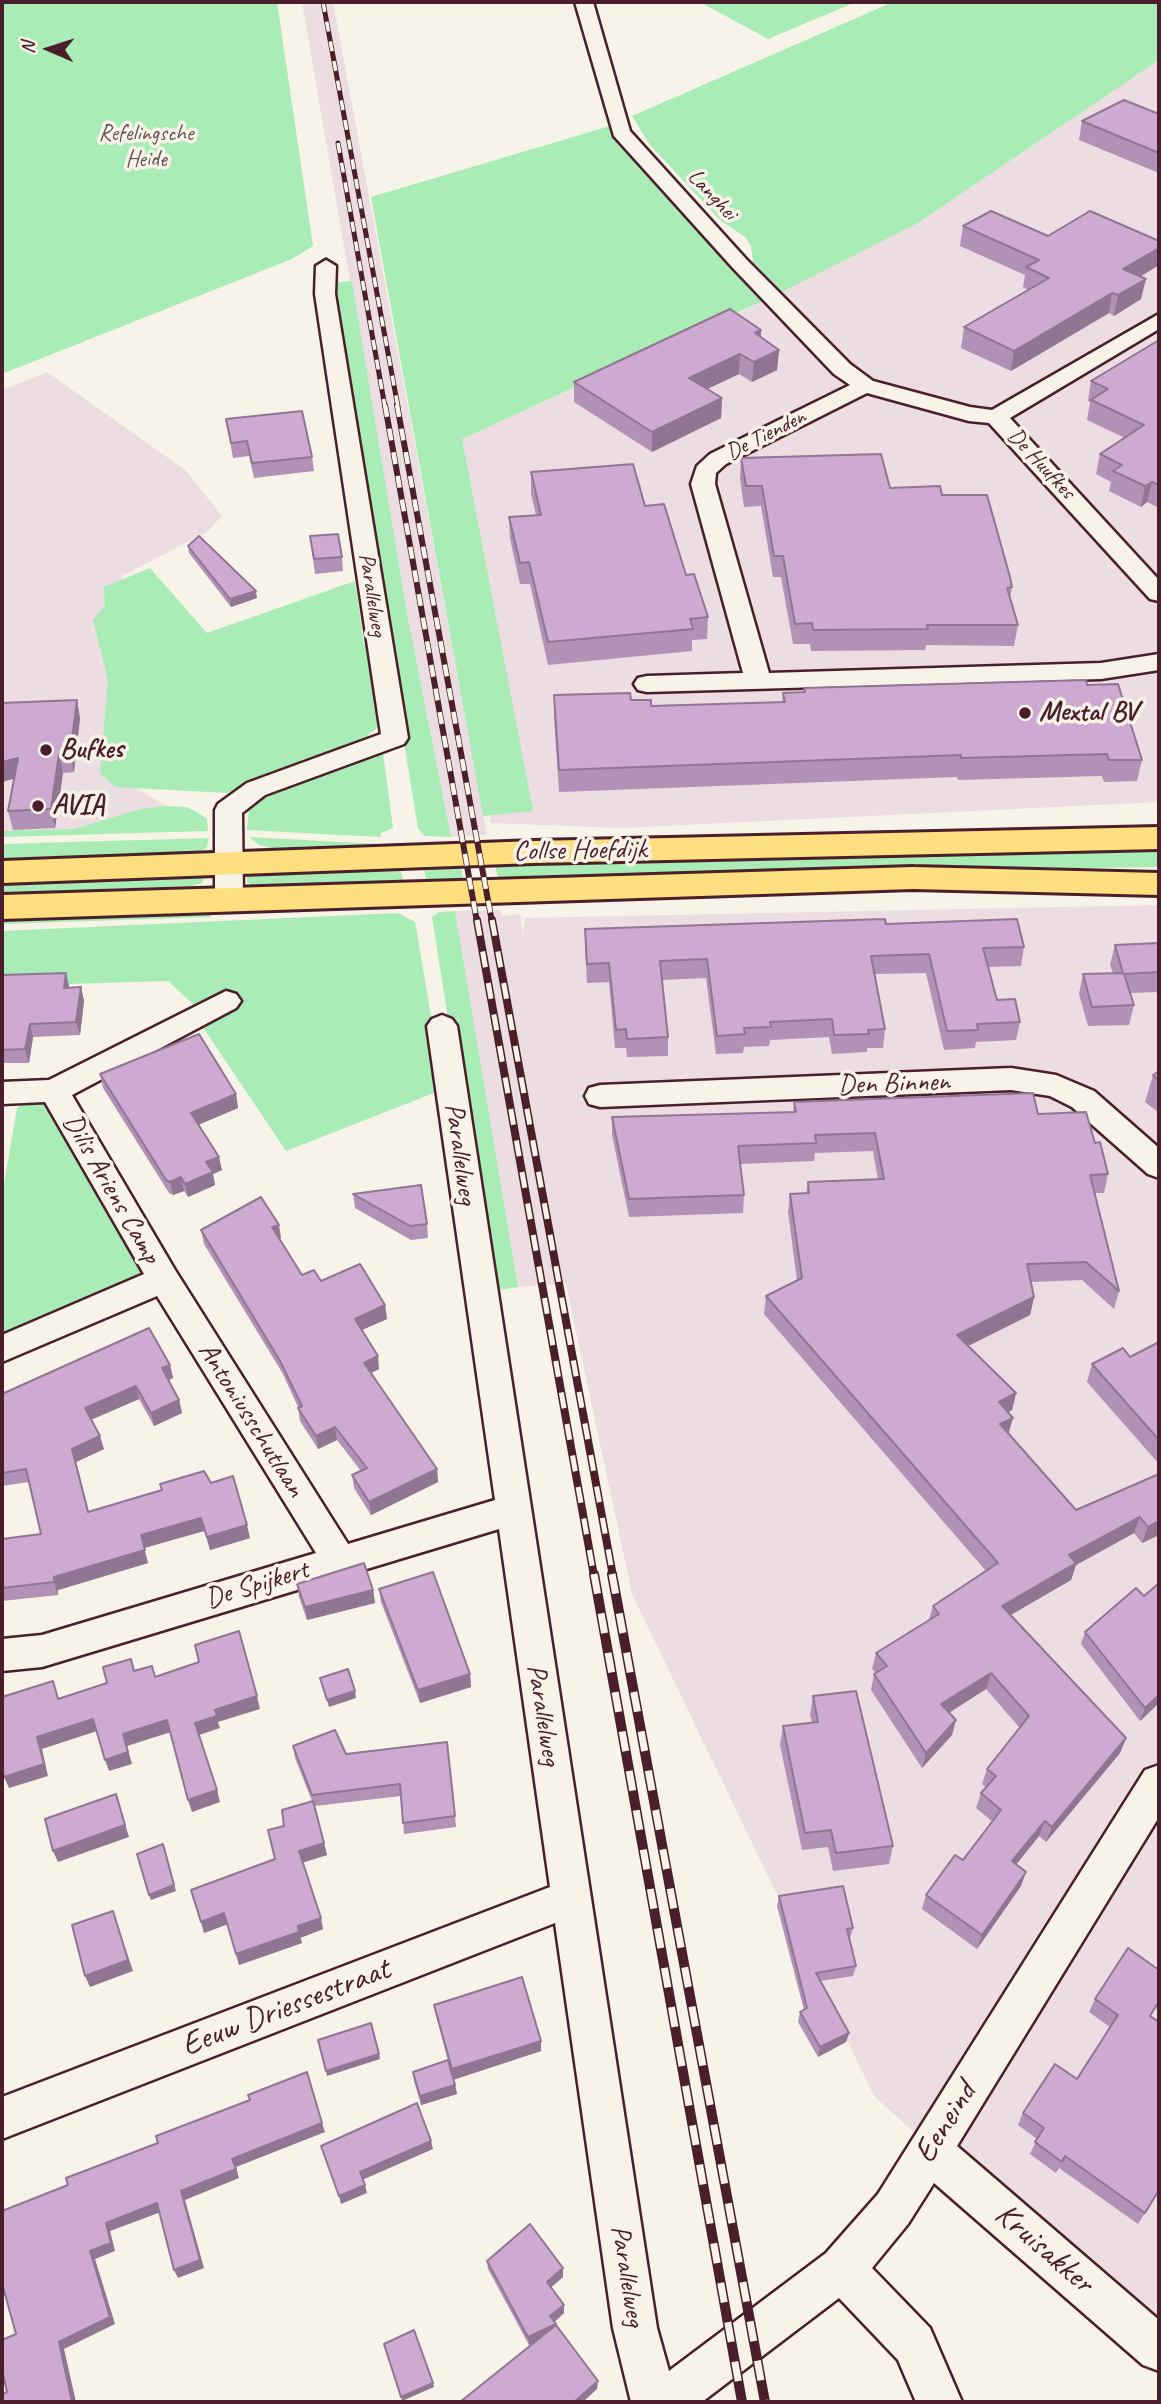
<!DOCTYPE html>
<style>
body{margin:0}
#map{position:relative;width:1161px;height:2404px;overflow:hidden;background:#f7f3e8;font-family:Caveat,sans-serif}
canvas{display:block}
.frame{position:absolute;inset:0;border:4px solid #4a1f2b;pointer-events:none}
.north{position:absolute;left:14px;top:14px;width:70px;height:70px;-webkit-text-stroke:5px #f7f3e8;paint-order:stroke;rotate:273deg;font-size:19px;font-weight:700;line-height:28px;text-align:center;color:#4a1f2b}
.north::after{content:'';display:block;margin:auto;width:24px;height:32px;background:#4a1f2b;clip-path:polygon(50% 0,100% 100%,50% 72%,0 100%)}
</style>
<div id="map">
<canvas width="1161" height="2404"></canvas>
<div class="frame"></div>
<div class="north">N</div>
</div>
<script>
const g = document.querySelector('canvas').getContext('2d');
g.lineJoin = 'round';
function fillPath(path, color) {
  g.fillStyle = color;
  g.fill(path, 'evenodd');
}
function shape(rows) {
  const path = new Path2D();
  for (const r of rows) {
    path.moveTo(r[0], r[1]);
    for (let i = 2; i < r.length; i += 2) path.lineTo(r[i], r[i + 1]);
  }
  return path;
}
function trace(path, color, width, dash) {
  g.strokeStyle = color;
  g.lineWidth = width;
  g.lineCap = dash ? 'butt' : 'round';
  g.setLineDash(dash || []);
  g.stroke(path);
}
function label(font, color, halo, rows, align = 'center') {
  g.font = font + ' Caveat,sans-serif';
  g.lineWidth = 7;
  g.setLineDash([]);
  g.textBaseline = 'middle';
  g.strokeStyle = halo;
  g.fillStyle = color;
  for (const [text, x, y, turn = 0] of rows) {
    g.save();
    g.translate(x, y);
    g.rotate((+turn || 0) * Math.PI / 180);
    g.textAlign = isNaN(turn) ? turn : align;
    if (halo) g.strokeText(text, 0, 0);
    g.fillText(text, 0, 0);
    g.restore();
  }
}
fillPath(shape([
 [302,2,333,2,487,835,451,837,407,613],
 [1159,60,1159,802,622,828,491,823,426,455,721,322,918,223],
 [47,372,185,470,222,516,207,532,122,576,125,781,198,826,2,832,2,390],
 [1159,905,1159,2354,874,2096,632,1594,566,1284,518,1287,455,911,500,910,502,916,520,914,523,934,525,918]
]), '#ebdde1');
fillPath(shape([
 [2,2,277,2,313,246,292,259,2,374],
 [700,2,856,2,768,39],
 [893,2,1159,2,1159,60,918,223,782,292,753,262,751,246,745,237,721,221,650,145,632,116],
 [610,126,631,156,763,301,462,439,533,811,483,816,371,197],
 [352,281,407,613,451,837,425,836,418,829,330,283],
 [150,568,207,633,355,581,364,644,372,644,380,721,376,729,353,746,262,777,227,793,115,787,100,773,108,680,93,620,105,605,104,587],
 [383,753,393,828,381,833,380,837,247,830,249,808,256,797,362,755],
 [163,806,186,807,197,812,207,819,208,831,2,837,2,831,75,829,140,809],
 [249,837,397,845,398,852,272,848,259,845],
 [209,838,207,847,197,855,2,864,2,844],
 [1159,846,1159,867,498,877,495,865],
 [399,862,403,881,399,881,399,889,258,890,247,882,247,866],
 [461,867,463,879,426,879,424,868],
 [206,868,202,883,192,886,90,890,2,899,2,883],
 [211,905,210,917,2,924,2,912],
 [455,911,518,1287,491,1291,432,917,439,912],
 [398,913,415,922,416,927,432,1022,439,1091,286,1151,200,1023,238,1001,228,991,196,1007,168,981,2,986,2,931],
 [26,1101,45,1102,143,1268,138,1280,31,1329,2,1338,2,1196,17,1108]
]), '#a9ecb6');
const minor = shape([
 [575,2,593,2,630,131,746,259,850,364,873,381,970,407,992,410,1159,314,1159,329,1010,418,1159,580,1159,601,1150,599,989,423,969,421,867,393,726,464,716,473,715,484,769,673,1101,663,1159,654,1159,670,1101,679,647,692,638,690,634,684,638,678,647,676,743,673,691,484,697,466,710,454,850,385,834,374,732,267,614,136,575,2],
 [326,260,336,266,335,294,408,738,404,744,265,795,242,813,243,899,239,906,229,909,219,906,215,899,215,810,218,804,247,783,381,734,315,294,316,266,326,260],
 [226,991,236,994,241,1001,236,1008,72,1095,175,1270,348,1544,495,1500,427,1026,432,1019,442,1015,452,1019,457,1026,657,2328,669,2371,826,2253,878,2194,1145,1770,1159,1765,1159,1817,957,2146,1159,2320,1159,2371,1143,2365,934,2183,908,2224,872,2268,930,2328,962,2402,916,2402,898,2360,839,2298,702,2402,631,2402,613,2328,555,1923,2,2139,2,2097,550,1887,499,1529,42,1667,2,1671,2,1639,42,1635,316,1553,157,1296,2,1362,2,1335,144,1274,45,1102,2,1104,2,1082,49,1080,226,991],
 [1011,1068,1056,1075,1094,1091,1159,1148,1159,1178,1148,1174,1072,1107,1050,1096,1011,1090,600,1107,589,1104,585,1096,589,1088,600,1085,1011,1068]
]);
const major = shape([
 [1159,827,1159,849,534,863,2,883,2,861,534,841,1159,827],
 [913,867,1159,873,1159,895,913,889,2,919,2,895,913,867]
]);
trace(minor, '#4a1f2b', 5);
trace(major, '#4a1f2b', 6);
fillPath(minor, '#f7f3e8');
fillPath(major, '#fedf80');
const railFar3 = shape([
 [323,2,398,407],
 [338,143,385,407]
]);
const railFar2 = shape([
 [385,405,477,922],
 [397,405,492,922]
]);
const railFar1 = shape([
 [477,920,594,1576],
 [492,920,613,1576]
]);
const rail = shape([
 [594,1574,742,2402],
 [612,1574,765,2402]
]);
trace(railFar3, '#4a1f2b', 5);
trace(railFar2, '#4a1f2b', 6);
trace(railFar1, '#4a1f2b', 8);
trace(rail, '#4a1f2b', 10);
trace(railFar3, '#f7f3e8', 3.5, [10]);
trace(railFar2, '#f7f3e8', 4.5, [12]);
trace(railFar1, '#f7f3e8', 5, [16]);
trace(rail, '#f7f3e8', 7, [20]);
fillPath(shape([
 [1159,114,1159,173,1079,140,1082,121],
 [963,226,1048,236,1159,265,1140,277,1141,299,1114,316,1109,313,1011,371,961,348,964,327,1028,290,1023,287,1025,275,960,246],
 [761,330,761,338,779,350,777,370,752,382,739,374,707,389,722,398,721,418,652,452,574,402,574,382],
 [1159,340,1159,508,1147,502,1141,507,1109,491,1111,482,1096,474,1100,454,1125,438,1087,420,1090,402,1088,401,1091,381],
 [226,419,312,457,314,471,254,478,249,456,233,458],
 [741,458,890,488,942,495,1012,587,1010,600,1018,625,1014,646,926,645,925,650,811,651,810,644,793,644,781,577,773,577,761,506,744,507,740,479],
 [531,472,645,506,686,575,708,617,707,639,692,640,692,651,548,665,530,584,520,584,510,539,509,517,536,515,531,494],
 [310,536,342,557,343,571,315,574],
 [188,546,257,598,231,607,189,553],
 [1087,685,1142,760,1137,781,1104,782,1102,776,958,780,957,777,559,792,554,717,554,695,651,706,782,702,783,693,803,692,804,688],
 [80,718,74,772,63,773,55,828,13,830,8,811,14,778,2,782],
 [886,924,1024,947,1021,966,988,967,997,1000,1020,1022,1016,1040,976,1042,975,1048,944,1050,926,973,875,974,885,1029,883,1048,867,1048,867,1052,832,1054,829,1037,770,1040,769,1046,744,1047,743,1053,716,1054,706,978,662,980,668,1037,668,1056,627,1057,626,1048,615,1048,609,982,587,983,585,948,585,929],
 [1159,943,1159,992,1130,993,1134,1005,1129,1025,1088,1026,1079,994,1083,974,1113,973,1110,965,1115,945],
 [66,973,69,987,81,987,84,1001,80,1035,33,1037,29,1063,2,1063,2,975],
 [1159,1071,1159,1113,1145,1102,1153,1075],
 [100,1074,236,1094,238,1108,198,1125,222,1170,213,1174,215,1185,188,1197,184,1191,173,1195,169,1193,103,1088],
 [794,1102,1038,1114,1095,1143,1108,1174,1104,1193,1094,1193,1119,1291,1114,1309,1082,1280,1031,1282,1034,1297,1030,1315,968,1346,1016,1393,1012,1410,1008,1412,1008,1434,1076,1510,1159,1474,1159,1535,1142,1543,1134,1533,1076,1565,1071,1580,1010,1615,1126,1738,1120,1753,1046,1842,1039,1836,1016,1864,1021,1886,977,1949,922,1909,926,1895,963,1860,992,1821,976,1808,981,1793,986,1787,982,1784,987,1769,1020,1728,986,1689,949,1713,952,1735,922,1768,871,1690,874,1674,876,1673,872,1669,876,1653,929,1620,933,1606,986,1571,764,1314,766,1296,797,1280,788,1212,790,1194,806,1193,808,1182,878,1180,873,1151,815,1153,814,1161,740,1164,744,1195,743,1213,629,1217,612,1135,612,1117,793,1112],
 [353,1194,427,1224,428,1238,411,1240,355,1208],
 [201,1230,281,1238,279,1239,302,1275,385,1305,387,1319,362,1330,379,1369,371,1373,437,1469,438,1482,371,1515,354,1488,352,1475,361,1471,337,1440,318,1449,300,1421,298,1407,283,1374,204,1244],
 [1159,1342,1159,1464,1087,1382,1092,1364,1130,1357],
 [170,1365,173,1378,168,1380,179,1400,182,1413,154,1426,139,1399,91,1420,104,1449,76,1462,89,1512,211,1483,250,1538,210,1550,204,1531,144,1548,148,1563,58,1590,58,1595,2,1601,2,1539,41,1534,29,1482,2,1486,2,1394],
 [1159,1583,1159,1703,1140,1721,1081,1644,1085,1632,1144,1596],
 [297,1584,373,1590,375,1603,307,1620,299,1597],
 [379,1589,470,1674,471,1687,420,1703,381,1602],
 [813,1696,893,1846,889,1864,833,1871,828,1847,802,1850,780,1745,783,1726,812,1723,810,1715],
 [293,1746,346,1754,455,1816,456,1827,404,1834,401,1796,315,1806,327,1855,302,1863,323,1929,300,1938,302,1943,239,1965,228,1924,204,1933,275,1859,284,1826,312,1801,295,1758],
 [779,1896,853,1928,850,1938,849,1938,856,1966,853,1976,820,1981,849,2033,846,2042,818,2057,798,2022,800,2012,804,2010,777,1906],
 [1159,1970,1159,2002,1151,2016,1145,2213,1138,2224,1059,2168,1056,2173,1030,2154,1037,2139,1018,2125,1023,2113,1077,2079,1110,2027,1089,2012,1095,1999],
 [434,2005,541,2041,541,2051,454,2079,457,2094,421,2105,414,2081,413,2072,448,2061,436,2015],
 [487,2261,563,2268,563,2277,551,2287,564,2305,564,2313,554,2322,597,2389,535,2342,529,2345,488,2269]
]), '#b191b5');
fillPath(shape([
 [1159,248,1159,265,1119,289,1123,269],
 [1146,279,1141,299,1114,316,1118,295],
 [1112,293,1109,313,1011,371,1014,351],
 [761,330,760,350,755,333],
 [779,350,777,370,752,382,754,362],
 [740,354,739,374,688,398,689,378],
 [722,398,721,418,652,452,652,432],
 [1152,482,1147,502,1141,507,1145,486],
 [256,591,257,598,231,607,230,599],
 [77,700,80,718,74,772,70,754],
 [59,754,63,773,55,828,51,809],
 [18,758,23,776,2,782,2,762],
 [66,973,69,986,68,1001,64,988],
 [81,987,84,1001,80,1035,76,1022],
 [30,1024,33,1037,29,1063,25,1049],
 [236,1094,238,1108,193,1127,191,1113],
 [219,1157,222,1170,213,1174,215,1185,188,1197,185,1184,206,1162],
 [181,1177,184,1191,173,1195,170,1182],
 [279,1225,281,1238,275,1241,272,1227],
 [1034,1297,1030,1315,954,1353,957,1335],
 [385,1305,387,1319,357,1332,355,1319],
 [378,1356,379,1369,365,1376,364,1363],
 [170,1365,173,1378,165,1382,162,1368],
 [136,1386,139,1399,88,1421,85,1408],
 [1016,1393,1012,1410,995,1420,999,1402],
 [179,1400,182,1413,154,1426,151,1413],
 [1013,1418,1008,1435,1000,1424],
 [335,1427,337,1440,318,1449,316,1436],
 [100,1436,104,1449,76,1462,92,1525,72,1449],
 [437,1469,438,1482,371,1515,369,1502],
 [1140,1517,1134,1533,1076,1565,1071,1580,997,1623,1002,1606,1069,1555],
 [201,1518,204,1531,144,1548,148,1563,58,1590,58,1595,54,1582,54,1577,141,1535],
 [1159,1521,1159,1535,1142,1543,1148,1527],
 [247,1525,250,1538,210,1550,207,1537],
 [373,1590,375,1603,307,1620,305,1607],
 [991,1673,986,1689,937,1720,941,1704],
 [470,1674,471,1687,420,1703,418,1690],
 [355,1691,356,1698,329,1707,327,1700],
 [1159,1695,1159,1703,1140,1721,1145,1708],
 [257,1696,260,1709,218,1722,220,1728,199,1735,195,1723,215,1710],
 [93,1719,97,1731,42,1749,48,1776,9,1788,4,1777,2,1777,2,1765,37,1737],
 [167,1720,171,1732,127,1746,132,1764,109,1771,105,1760,123,1734],
 [956,1720,952,1735,922,1768,926,1753],
 [1126,1738,1120,1753,1046,1842,1052,1827],
 [217,1790,220,1802,192,1812,188,1800],
 [116,1794,129,1837,58,1862,53,1851],
 [1045,1821,1039,1836,1007,1876,1012,1861],
 [324,1843,327,1855,301,1863,299,1851],
 [163,1844,176,1891,151,1900,149,1895],
 [1026,1872,1021,1886,977,1949,982,1935],
 [113,1911,133,1971,90,1987,85,1976],
 [224,1913,228,1924,204,1933,201,1922],
 [321,1918,323,1929,300,1938,298,1926],
 [299,1932,302,1943,239,1965,236,1954],
 [849,2033,846,2042,818,2057,820,2047],
 [541,2041,541,2051,453,2080,452,2069],
 [379,2054,380,2059,327,2076,326,2071],
 [455,2085,457,2094,421,2105,420,2096],
 [322,2123,325,2132,236,2167,239,2178,185,2200,204,2268,178,2278,174,2270,181,2191,232,2159],
 [431,2141,433,2149,362,2180,360,2172],
 [365,2185,367,2193,341,2204,339,2196],
 [157,2203,161,2212,110,2231,115,2251,95,2259,115,2324,64,2349,76,2402,72,2402,59,2342,90,2251,106,2223],
 [563,2268,563,2277,547,2291,547,2282],
 [2,2287,3,2287,8,2294,2,2297],
 [564,2305,564,2313,551,2325,550,2316],
 [556,2324,556,2333,529,2345,528,2337],
 [598,2381,597,2389,583,2402,574,2402],
 [433,2383,434,2387,402,2401,401,2397]
]), '#907693');
const building = shape([
 [1124,100,1159,114,1159,153,1082,121,1124,100],
 [991,211,1048,236,1090,211,1159,241,1159,248,1123,269,1146,279,1118,295,1112,293,1014,351,964,327,1049,278,1026,267,1039,260,963,226,991,211],
 [730,309,761,330,755,333,779,350,754,362,740,354,689,378,722,398,652,432,574,382,730,309],
 [1159,340,1159,485,1152,482,1145,486,1113,471,1122,465,1100,454,1144,425,1091,400,1108,389,1091,381,1159,340],
 [302,411,312,457,252,463,247,441,231,443,226,419,302,411],
 [881,454,890,488,940,486,942,495,987,495,1010,577,1012,587,1007,588,1018,625,927,625,928,629,813,630,812,623,795,624,783,556,774,556,762,486,746,486,741,458,881,454],
 [633,464,645,506,664,504,686,575,694,574,708,617,690,619,693,629,548,642,529,562,520,563,509,517,541,515,531,472,633,464],
 [338,534,342,557,314,559,310,536,338,534],
 [199,536,256,591,230,599,188,546,199,536],
 [1086,680,1087,685,1118,684,1142,760,1109,760,1107,754,961,758,961,755,559,770,554,695,630,693,631,700,651,700,651,706,785,702,783,693,805,692,804,688,1086,680],
 [77,700,70,754,59,754,51,809,8,811,18,758,2,762,2,703,77,700],
 [885,919,886,924,1017,919,1024,947,983,948,997,1000,1015,999,1020,1022,977,1024,978,1030,947,1031,929,954,871,956,885,1029,868,1030,869,1034,834,1035,832,1019,770,1022,771,1027,744,1028,745,1034,717,1036,707,959,660,961,668,1037,627,1039,626,1029,616,1030,609,963,587,964,585,929,885,919],
 [1159,943,1159,972,1124,974,1134,1005,1092,1007,1083,974,1123,973,1115,945,1159,943],
 [66,973,64,988,81,987,76,1022,30,1024,25,1049,2,1050,2,975,66,973],
 [199,1034,236,1094,191,1113,219,1157,206,1162,213,1172,185,1184,181,1177,170,1182,166,1180,100,1074,199,1034],
 [1159,1071,1159,1081,1153,1075,1159,1071],
 [1033,1093,1038,1114,1086,1112,1095,1143,1100,1142,1108,1174,1090,1175,1119,1291,1086,1262,1027,1264,1034,1297,957,1335,1016,1393,999,1402,1013,1418,1000,1424,1076,1510,1159,1474,1159,1521,1148,1527,1140,1517,1069,1555,1076,1563,1002,1606,1126,1738,1052,1827,1045,1821,1012,1861,1026,1872,982,1935,926,1895,955,1855,963,1860,1001,1810,981,1793,996,1776,987,1769,1029,1716,991,1673,941,1704,956,1720,926,1753,874,1674,887,1666,876,1653,939,1614,933,1606,998,1563,766,1296,802,1278,790,1194,809,1193,808,1182,884,1179,875,1133,815,1135,816,1143,738,1146,744,1195,629,1199,612,1117,796,1112,794,1102,1033,1093],
 [421,1185,427,1224,410,1226,353,1194,421,1185],
 [261,1197,279,1225,272,1227,302,1275,314,1270,321,1281,360,1264,385,1305,355,1319,378,1356,364,1363,437,1469,369,1502,352,1475,367,1468,335,1427,316,1436,298,1408,302,1406,280,1361,201,1230,261,1197],
 [149,1328,170,1365,162,1368,179,1400,151,1413,136,1386,85,1408,100,1436,72,1449,88,1512,162,1490,160,1484,204,1471,211,1483,233,1476,247,1525,207,1537,201,1518,141,1535,145,1550,54,1577,54,1582,2,1588,2,1539,41,1534,26,1469,2,1473,2,1394,149,1328],
 [1159,1342,1159,1440,1092,1364,1123,1348,1130,1357,1159,1342],
 [364,1563,373,1590,305,1607,297,1584,364,1563],
 [433,1572,470,1674,418,1690,379,1589,433,1572],
 [1159,1583,1159,1695,1145,1708,1085,1632,1136,1588,1144,1596,1159,1583],
 [239,1631,257,1696,215,1710,217,1716,195,1723,217,1790,188,1800,167,1720,123,1734,128,1752,105,1760,93,1719,37,1737,44,1764,4,1777,2,1767,2,1697,53,1681,58,1699,107,1683,103,1667,131,1659,134,1671,152,1666,155,1677,199,1662,195,1645,239,1631],
 [348,1669,355,1691,327,1700,320,1678,348,1669],
 [856,1691,893,1846,836,1853,831,1830,805,1833,783,1726,818,1722,813,1696,856,1691],
 [335,1730,346,1754,447,1742,455,1816,403,1823,400,1784,312,1795,293,1746,335,1730],
 [116,1794,125,1825,53,1851,45,1819,116,1794],
 [313,1801,324,1843,299,1851,321,1918,298,1926,299,1932,236,1954,224,1913,201,1922,191,1890,275,1859,268,1830,284,1826,282,1810,313,1801],
 [163,1844,174,1885,149,1895,137,1854,163,1844],
 [843,1886,853,1928,847,1929,856,1966,816,1973,849,2033,820,2047,800,2012,807,2008,779,1896,843,1886],
 [113,1911,128,1960,85,1976,72,1925,113,1911],
 [1128,1948,1159,1970,1159,2001,1150,2016,1159,2022,1159,2190,1145,2213,1065,2156,1062,2162,1035,2142,1044,2128,1023,2113,1055,2064,1077,2079,1118,2015,1095,1999,1128,1948],
 [522,1977,541,2041,452,2069,434,2005,522,1977],
 [371,2023,379,2054,326,2071,318,2040,371,2023],
 [448,2060,455,2085,420,2096,413,2072,448,2060],
 [307,2072,322,2123,232,2159,236,2169,181,2191,200,2260,174,2270,157,2203,106,2223,111,2243,90,2251,110,2317,59,2342,72,2402,2,2402,2,2394,7,2392,2,2369,2,2340,16,2334,3,2287,2,2287,2,2211,68,2185,66,2178,158,2143,156,2136,250,2100,248,2095,307,2072],
 [417,2103,431,2141,360,2172,365,2185,339,2196,321,2146,417,2103],
 [530,2224,563,2268,547,2282,564,2305,550,2316,556,2324,528,2337,487,2261,530,2224],
 [556,2325,598,2381,574,2402,460,2402,556,2325],
 [414,2330,433,2383,401,2397,384,2344,414,2330]
]);
fillPath(building, '#cea9d2');
trace(building, '#907693', 2);
for (const [x, y, r, color] of [
 [1025,713,7,"#4a1f2b"],
 [46,750,7,"#4a1f2b"],
 [38,806,7,"#4a1f2b"]
]) {
  const dot = new Path2D();
  dot.arc(x, y, r, 0, 2 * Math.PI);
  g.fillStyle = color;
  g.fill(dot);
  trace(dot, '#f7f3e8', 2.5);
}
label('23px', '#62524e', '#f7f3e8', [
 ["Refelingsche",146,134],
 ["Heide",146,160]
]);
label('23px', '#4a1f2b', '#f7f3e8', [
 ["Langhei",712,195,47],
 ["De Tienden",766,435,-27],
 ["De Huufkes",1041,464,47],
 ["Parallelweg",372,595,81]
]);
label('bold 28px', '#4a1f2b', '#f7f3e8', [
 ["Mextal BV",1039,713],
 ["Bufkes",60,750],
 ["AVIA",52,806]
], 'left');
label('28px', '#4a1f2b', '#f7f3e8', [
 ["Collse Hoefdijk",580,851,-1],
 ["Den Binnen",894,1084,-2],
 ["Parallelweg",460,1154,82],
 ["Dilis Ariens Camp",111,1189,60],
 ["Antoniusschutlaan",251,1420,58],
 ["De Spijkert",257,1585,-17],
 ["Parallelweg",543,1715,81],
 ["Parallelweg",627,2276,81]
]);
label('33px', '#4a1f2b', '#f7f3e8', [
 ["Eeuw Driessestraat",286,2008,-21],
 ["Eeneind",946,2123,-58],
 ["Kruisakker",1044,2249,41]
]);
</script>
